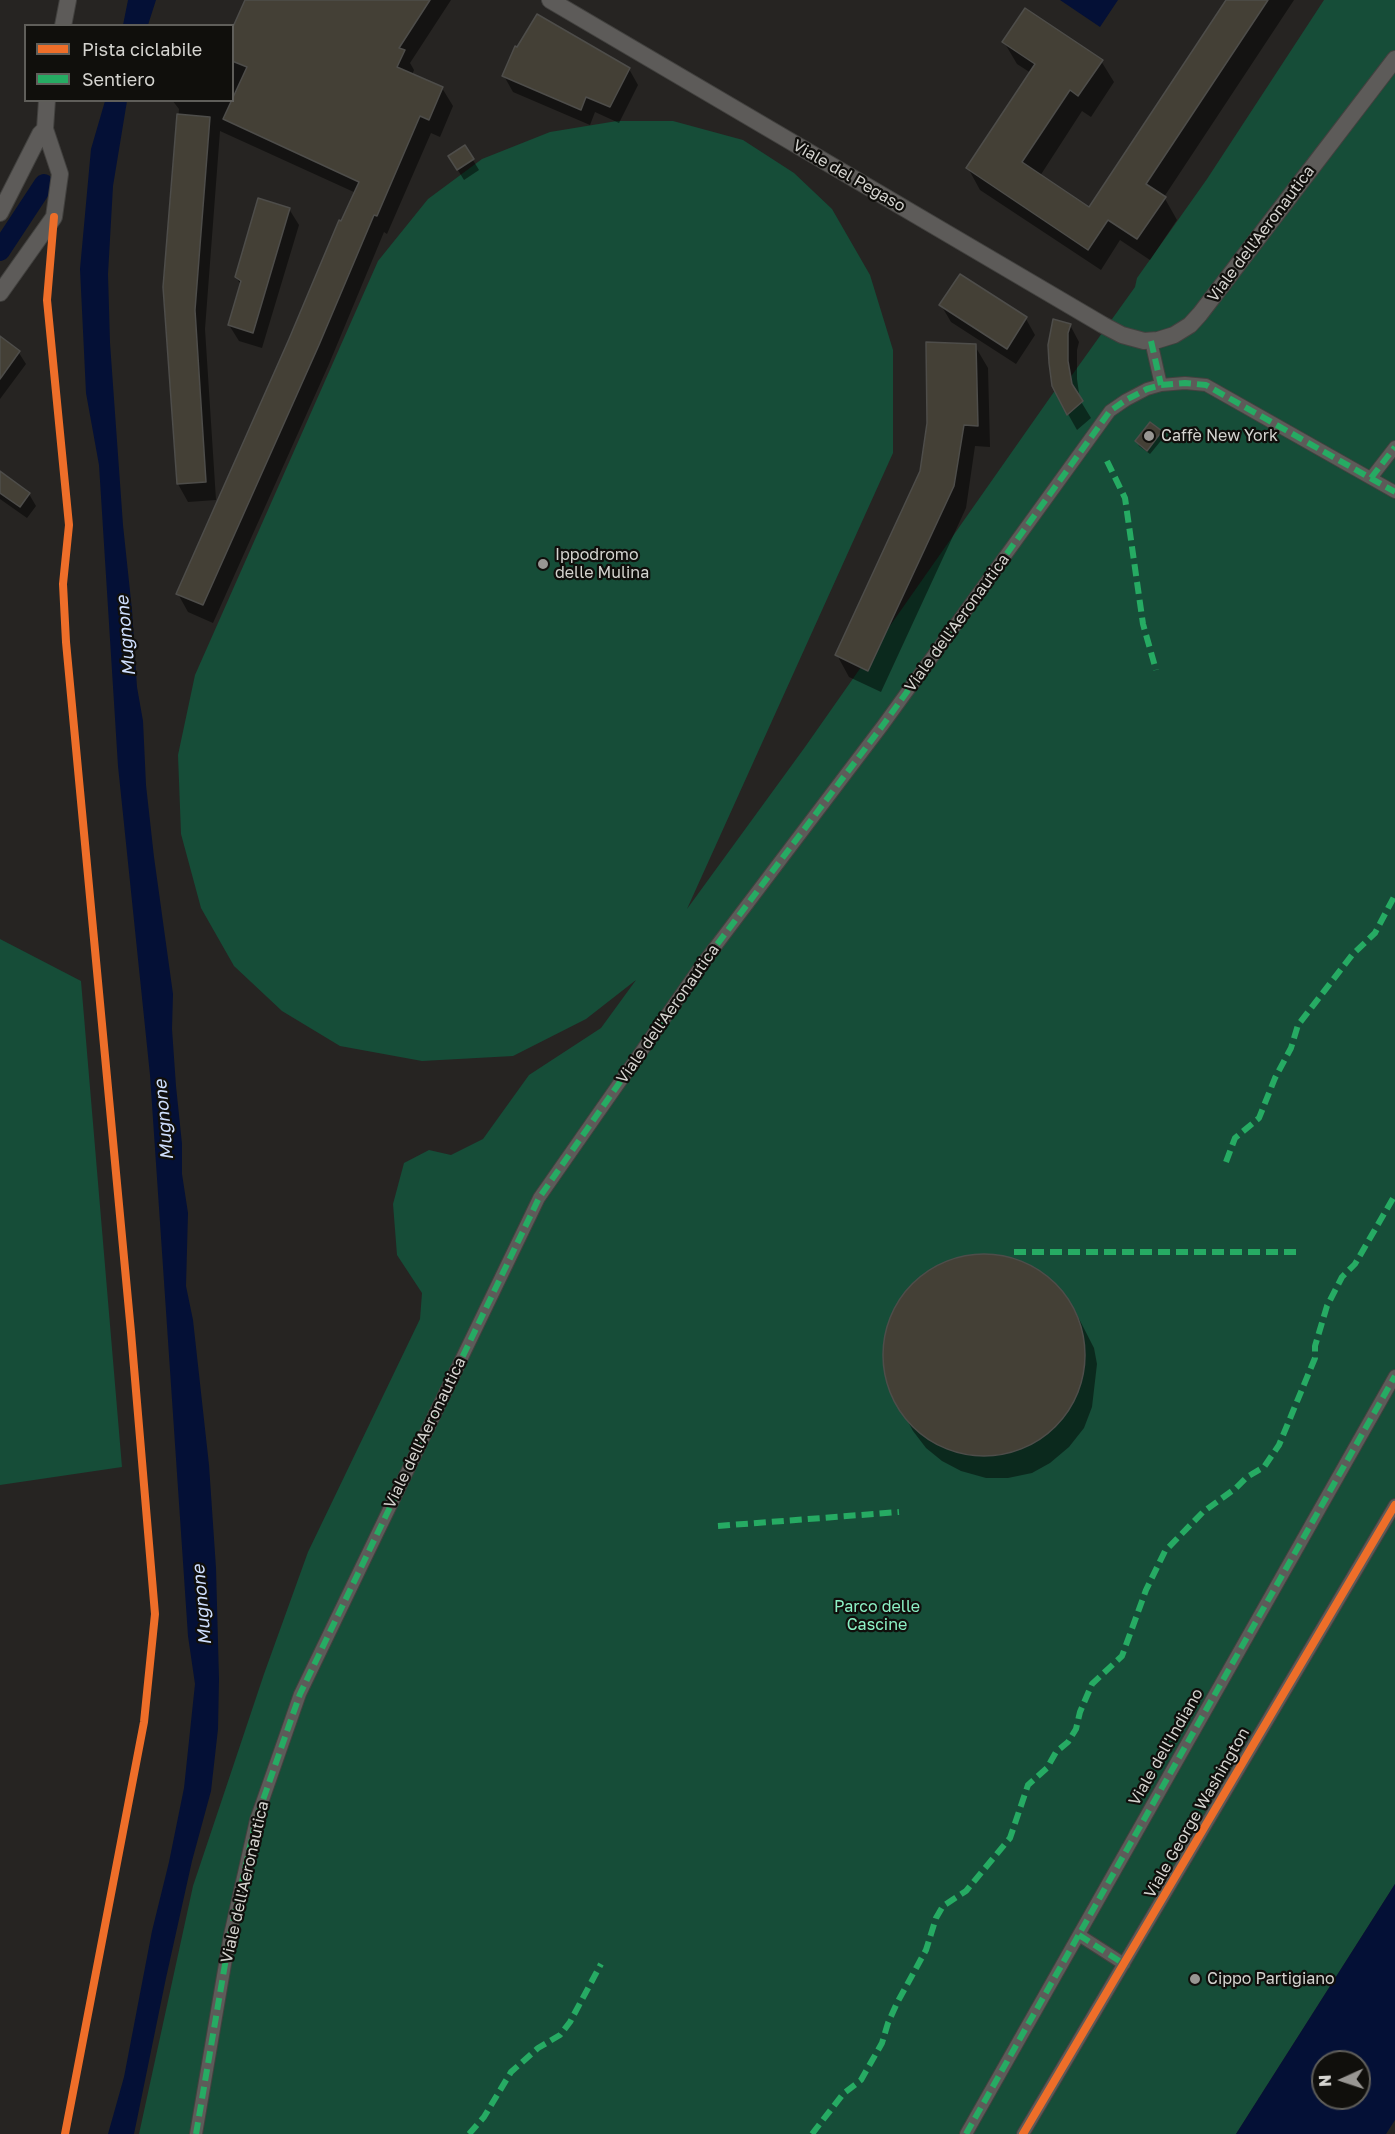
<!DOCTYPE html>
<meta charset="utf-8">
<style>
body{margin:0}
#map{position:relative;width:1395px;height:2134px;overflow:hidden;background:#262422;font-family:"Golos Text",sans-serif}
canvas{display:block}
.legend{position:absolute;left:24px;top:24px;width:210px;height:78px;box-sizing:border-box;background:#100f0c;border:2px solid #5f5e5a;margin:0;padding:8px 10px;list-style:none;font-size:18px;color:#d5d4d0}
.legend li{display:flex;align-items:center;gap:12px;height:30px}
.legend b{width:30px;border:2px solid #5f5e5a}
.north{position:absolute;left:1311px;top:2050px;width:60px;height:60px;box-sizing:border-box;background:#100f0c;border:2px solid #5f5e5a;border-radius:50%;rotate:267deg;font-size:16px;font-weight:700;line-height:24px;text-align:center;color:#d5d4d0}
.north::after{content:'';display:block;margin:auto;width:21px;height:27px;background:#989693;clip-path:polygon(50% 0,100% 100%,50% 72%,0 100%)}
</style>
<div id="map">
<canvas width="1395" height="2134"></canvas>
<ul class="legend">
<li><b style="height:8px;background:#ee6e29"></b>Pista ciclabile</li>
<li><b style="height:8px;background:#26ab63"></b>Sentiero</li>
</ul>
<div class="north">N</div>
</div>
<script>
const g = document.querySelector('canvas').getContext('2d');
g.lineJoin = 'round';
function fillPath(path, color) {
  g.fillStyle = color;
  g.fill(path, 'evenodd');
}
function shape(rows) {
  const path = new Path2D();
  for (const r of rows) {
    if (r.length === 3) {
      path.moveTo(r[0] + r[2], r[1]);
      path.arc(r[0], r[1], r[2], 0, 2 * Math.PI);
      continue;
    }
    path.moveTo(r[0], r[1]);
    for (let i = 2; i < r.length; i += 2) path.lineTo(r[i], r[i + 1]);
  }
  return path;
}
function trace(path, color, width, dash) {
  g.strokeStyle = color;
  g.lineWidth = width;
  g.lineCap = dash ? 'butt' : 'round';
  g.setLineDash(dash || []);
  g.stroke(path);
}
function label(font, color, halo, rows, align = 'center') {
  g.font = font + ' "Golos Text",sans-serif';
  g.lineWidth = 4.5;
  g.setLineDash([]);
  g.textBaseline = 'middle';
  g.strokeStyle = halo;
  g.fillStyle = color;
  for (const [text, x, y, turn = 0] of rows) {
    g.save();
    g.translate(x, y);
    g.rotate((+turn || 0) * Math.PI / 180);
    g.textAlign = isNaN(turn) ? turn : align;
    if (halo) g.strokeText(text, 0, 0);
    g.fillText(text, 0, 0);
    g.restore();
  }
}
fillPath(shape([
 [1324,0,1395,0,1395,1884,1236,2134,139,2134,193,1886,264,1674,308,1552,420,1319,422,1293,397,1255,393,1204,404,1163,429,1150,451,1155,483,1139,529,1075,601,1028,636,980,586,1019,513,1056,422,1061,340,1046,282,1011,234,966,201,908,181,834,178,755,195,675,378,261,428,199,482,159,550,132,617,121,673,121,743,140,794,173,832,209,870,275,893,350,893,453,687,909,805,747,1056,389,1062,389,1135,287,1137,278,1207,179],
 [0,939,81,981,122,1467,0,1485]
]), '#164d38');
fillPath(shape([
 [128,0,156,0,148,25,123,25],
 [1060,0,1118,0,1100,27],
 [105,101,127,101,113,186,108,274,110,343,123,525,132,610,137,687,143,721,146,785,154,857,173,994,172,1029,176,1086,182,1144,182,1174,188,1213,186,1286,193,1320,209,1465,216,1568,219,1679,218,1729,211,1791,192,1861,166,1978,134,2134,108,2134,124,2077,152,1931,169,1862,184,1788,195,1684,188,1636,150,1075,118,766,99,465,86,393,80,269,91,149],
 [1395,1884,1395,2120,1386,2134,1236,2134],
 [1323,2062,1359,2062,1359,2098,1323,2098]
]), '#041036');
fillPath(shape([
 [247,0,451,0,410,63,414,70,412,75,442,88,453,106,440,137,431,133,387,234,384,232,329,364,213,623,188,612,178,594,356,193,220,131,205,329,216,500,188,502,178,484,165,287,179,109,172,100,232,100,232,33],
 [1227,0,1294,0,1164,197,1177,220,1150,260,1120,240,1101,270,980,190,968,168,1031,73,1017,64,1004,42,1101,61,1114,82,1091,117,1082,111,1040,176,1089,209],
 [629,69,638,85,619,123,595,112,590,125,513,92,504,76],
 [465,147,479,170,464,180,456,167],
 [289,209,299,225,262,348,239,341,229,325,241,285,236,277],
 [941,305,1026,319,1035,335,1016,364,951,322],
 [1070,325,1079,342,1077,350,1077,379,1080,400,1091,418,1077,430,1068,414,1050,345],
 [0,338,19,353,26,364,0,399],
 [975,346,988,368,990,447,975,446,966,508,881,692,849,677,837,655,922,472],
 [1161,432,1164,437,1150,454,1139,446,1137,441],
 [0,473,29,494,36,506,27,518,0,499],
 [975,1255,1012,1258,1039,1271,1053,1282,1074,1309,1094,1348,1097,1364,1092,1407,1084,1428,1069,1447,1050,1463,1032,1473,1008,1478,986,1478,961,1471,942,1461,926,1448,913,1431,890,1388,887,1375,885,1349,888,1334,904,1296,920,1278,946,1263]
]), '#0007');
trace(shape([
 [0,251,44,184]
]), '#041036', 20);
const building = shape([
 [245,0,430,0,399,48,405,50,397,67,443,87,429,120,420,116,377,216,374,215,319,345,203,605,176,594,289,339,339,220,341,221,359,182,223,119,247,67,232,61,232,29,245,0],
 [1226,0,1268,0,1146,184,1166,197,1137,239,1108,220,1088,250,966,168,1035,64,1002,42,1025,8,1103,60,1078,96,1070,90,1022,162,1089,207,1226,0],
 [537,14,630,68,610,107,586,97,581,110,502,76,515,46,517,47,537,14],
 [177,114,210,117,195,310,206,482,177,484,163,287,177,114],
 [465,145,474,159,457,170,448,156,465,145],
 [258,198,290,208,253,333,228,325,241,281,235,277,258,198],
 [960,274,1027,317,1007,349,939,305,960,274],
 [1053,319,1071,324,1068,333,1068,361,1072,384,1083,401,1067,415,1052,386,1049,363,1048,345,1053,319],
 [0,336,20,351,0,379,0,336],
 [926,342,976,344,978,426,964,425,954,486,868,671,835,655,920,471,927,423,926,342],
 [1150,422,1162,431,1147,451,1135,441,1150,422],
 [0,471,30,493,20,507,0,493,0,471],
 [984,1355,101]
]);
fillPath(building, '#444036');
trace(building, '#4e4d4a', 1.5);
const pedestrian = shape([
 [1151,341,1161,385],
 [1371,478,1395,447],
 [1079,1935,1124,1964],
 [196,2134,230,1935,256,1820,300,1694,539,1198,703,963,883,725,1110,411,1126,400,1147,389,1161,385,1185,383,1206,385,1395,492],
 [966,2134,1395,1376],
 [1023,2134,1395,1505]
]);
const minor = shape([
 [550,0,1103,325,1122,335,1144,341,1158,340,1174,335,1190,325,1200,314,1395,59],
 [63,26,68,0],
 [0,213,40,134,45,129],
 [0,293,54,217,60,174,45,129,47,100]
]);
trace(pedestrian, '#42413f', 14);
trace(minor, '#42413f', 18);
trace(pedestrian, '#5d5b59', 12);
trace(minor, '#5d5b59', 16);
trace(shape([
 [1151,341,1161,385],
 [1107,461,1125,498,1143,624,1156,670],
 [1371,478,1395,447],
 [1226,1162,1235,1138,1259,1118,1275,1078,1291,1048,1298,1025,1352,955,1375,933,1395,895],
 [1014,1252,1299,1252],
 [718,1526,899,1512],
 [1079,1935,1124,1964],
 [196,2134,230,1935,256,1820,300,1694,539,1198,703,963,883,725,1110,411,1126,400,1147,389,1161,385,1185,383,1206,385,1395,492],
 [469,2134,484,2117,511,2072,538,2048,560,2035,570,2022,601,1964],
 [812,2134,843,2094,861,2080,882,2043,888,2023,897,2003,926,1950,936,1918,943,1906,966,1891,1010,1838,1028,1785,1047,1768,1056,1752,1068,1742,1076,1729,1080,1712,1092,1684,1122,1656,1146,1590,1165,1551,1203,1512,1236,1488,1247,1477,1264,1467,1279,1445,1315,1358,1315,1346,1327,1306,1342,1277,1355,1264,1395,1195],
 [966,2134,1395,1376]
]), '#26ab63', 6, [12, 6]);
trace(shape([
 [54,217,47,300,69,525,63,584,66,642,131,1332,155,1614,144,1722,65,2134],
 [1023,2134,1395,1505]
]), '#ee6e29', 8);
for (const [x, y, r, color] of [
 [1149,436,6,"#989693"],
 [543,564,6,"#989693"],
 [1195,1979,6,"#989693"]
]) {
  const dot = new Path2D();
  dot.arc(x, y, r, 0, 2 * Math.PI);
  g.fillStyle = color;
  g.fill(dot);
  trace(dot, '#100f0c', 2);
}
label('16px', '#d5d4d0', '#100f0c', [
 ["Viale del Pegaso",849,176,30],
 ["Viale dell'Aeronautica",1261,234,-53],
 ["Viale dell'Aeronautica",957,623,-54],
 ["Viale dell'Aeronautica",668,1014,-55],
 ["Viale dell'Aeronautica",425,1433,-64],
 ["Viale dell'Indiano",1166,1747,-60],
 ["Viale George Washington",1197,1813,-60],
 ["Viale dell'Aeronautica",245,1882,-77]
]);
label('16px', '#d5d4d0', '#100f0c', [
 ["Caffè New York",1161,436],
 ["Ippodromo",555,555],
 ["delle Mulina",555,573],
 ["Cippo Partigiano",1207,1979]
], 'left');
label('16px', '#8df2c6', '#100f0c', [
 ["Parco delle",877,1607],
 ["Cascine",877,1625]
]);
label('italic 18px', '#cedefd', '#100f0c', [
 ["Mugnone",126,636,-95],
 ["Mugnone",164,1120,-95],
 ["Mugnone",202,1605,-95]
]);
</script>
